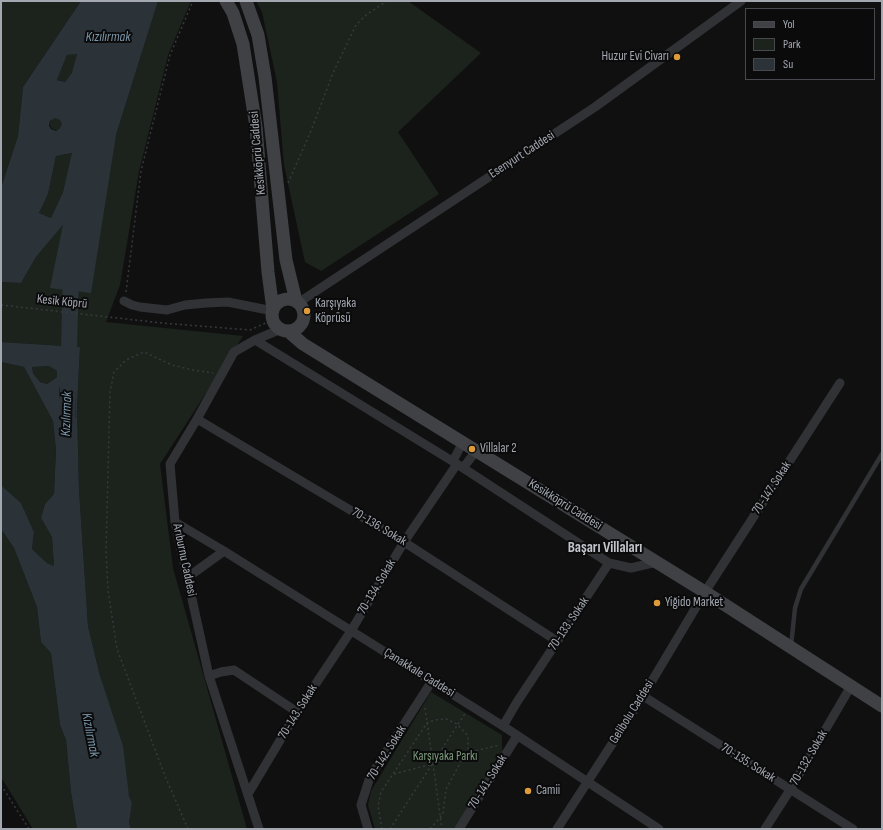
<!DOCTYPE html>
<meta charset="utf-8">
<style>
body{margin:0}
#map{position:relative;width:883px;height:830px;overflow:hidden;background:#101011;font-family:"Sofia Sans Condensed",sans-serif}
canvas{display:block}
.frame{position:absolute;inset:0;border:2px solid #a2a7b0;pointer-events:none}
.legend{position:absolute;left:745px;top:8px;width:130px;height:72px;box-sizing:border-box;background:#0b0b0c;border:1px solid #47494e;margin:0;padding:5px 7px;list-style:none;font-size:12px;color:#a2a7b0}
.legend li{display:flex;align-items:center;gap:8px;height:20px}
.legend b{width:20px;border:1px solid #47494e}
</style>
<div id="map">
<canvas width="883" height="830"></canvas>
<div class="frame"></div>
<ul class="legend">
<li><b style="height:5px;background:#3f4145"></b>Yol</li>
<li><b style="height:11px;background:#1c231d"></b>Park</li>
<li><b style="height:11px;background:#2b3338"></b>Su</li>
</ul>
</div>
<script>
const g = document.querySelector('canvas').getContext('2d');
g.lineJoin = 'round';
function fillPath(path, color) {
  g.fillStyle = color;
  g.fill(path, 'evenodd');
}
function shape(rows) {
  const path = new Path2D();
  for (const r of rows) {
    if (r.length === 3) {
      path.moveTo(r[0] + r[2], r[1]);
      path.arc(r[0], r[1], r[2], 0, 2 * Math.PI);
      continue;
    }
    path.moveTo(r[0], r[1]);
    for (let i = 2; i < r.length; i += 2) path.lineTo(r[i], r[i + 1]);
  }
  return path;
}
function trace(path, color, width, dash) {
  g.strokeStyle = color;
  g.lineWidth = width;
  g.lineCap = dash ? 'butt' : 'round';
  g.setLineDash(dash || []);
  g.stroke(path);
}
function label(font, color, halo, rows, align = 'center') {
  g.font = font + ' "Sofia Sans Condensed",sans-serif';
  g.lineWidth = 4;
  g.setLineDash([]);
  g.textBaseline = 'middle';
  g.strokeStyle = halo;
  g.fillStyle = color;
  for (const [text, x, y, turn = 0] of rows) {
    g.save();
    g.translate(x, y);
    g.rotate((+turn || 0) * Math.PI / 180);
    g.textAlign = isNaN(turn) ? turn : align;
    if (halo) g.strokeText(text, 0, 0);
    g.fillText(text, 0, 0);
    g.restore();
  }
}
fillPath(shape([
 [1,1,81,1,23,87,18,136,1,188],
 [158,1,191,1,168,55,139,171,120,285,106,322,243,336,160,464,173,568,247,829,131,829,129,823,132,803,129,796,88,626,79,490,77,407,80,347,1,342,1,282,21,283,36,257,64,224,116,135],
 [256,1,408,1,481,53,398,132,439,194,321,271,305,262,284,165,277,82,262,12],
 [77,53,73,73,65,82,57,80,67,55],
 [56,124,6],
 [73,153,63,192,51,218,39,213,48,194,56,156],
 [1,362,24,367,53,421,56,450,54,494,45,504,41,518,52,537,54,566,47,563,32,549,34,532,21,503,1,485],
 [49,366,57,371,57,377,47,384,40,382,33,373,32,367],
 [64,374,76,376,76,418,72,417,74,424,63,428,59,390],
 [1,529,14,548,37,607,41,642,51,653,60,725,66,740,71,792,77,829,33,829,1,777],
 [431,692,502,735,502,753,454,829,375,829,368,805,371,791]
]), '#1c231d');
fillPath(shape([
 [81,1,158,1,116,135,91,293,50,288,63,225,36,257,21,283,1,282,1,188,18,136,23,87],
 [77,54,72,73,65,82,57,80,67,55],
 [55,118,60,120,62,124,60,128,56,131,51,129,49,126,50,121],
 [72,153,63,192,51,218,39,213,48,194,56,156],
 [1,342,80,347,77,407,79,490,88,626,100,676,123,746,129,796,132,803,129,823,131,829,77,829,71,792,66,740,60,725,51,653,41,642,37,607,14,548,1,529,1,485,21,503,34,532,32,549,47,563,54,566,52,537,41,518,45,504,54,494,56,450,53,421,24,367,1,362],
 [49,366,57,371,57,377,47,384,40,382,33,373,32,367],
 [64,374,76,377,76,418,72,416,74,424,63,427,59,390]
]), '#2b3338');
trace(shape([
 [64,448,67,429,71,269]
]), '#2b3338', 16);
trace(shape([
 [288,183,311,131,333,73,356,25,366,15,387,1],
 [126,292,141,171,170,55,193,1],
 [1,305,162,323,250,330,270,321],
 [425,708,433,764],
 [433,764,466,753,500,745],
 [394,774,433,764,442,829],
 [1,785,29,829],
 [188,829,165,776,117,649,108,590,106,552,110,392,114,372,126,360,144,352,172,365,193,370,213,373],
 [382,829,378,806,381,792,427,723,434,720,446,719,457,724,468,736,468,749,446,789,443,814,430,829],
 [390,829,466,712]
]), '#37393c', 1.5, [2, 3]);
trace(shape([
 [791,646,795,608,801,589,882,454]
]), '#313235', 4.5);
trace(shape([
 [124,301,132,305,140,307,167,310,185,305,206,303,228,302,273,311],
 [298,303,595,107,741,1],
 [255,340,457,464,609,563],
 [197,419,404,542,557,641],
 [453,461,463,442],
 [463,468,476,451],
 [175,522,224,551,503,726,659,829],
 [188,577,224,551],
 [209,676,221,672,234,670,297,712],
 [643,696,853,829],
 [503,726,517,702,609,563,631,568,657,562],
 [248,794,297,712,351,631,404,542,457,464],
 [259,829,209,676,175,522,170,464,197,419,234,352,255,340,281,329],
 [368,829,361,805,370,777,432,681],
 [459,829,517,736],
 [557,829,643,696,705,592,840,383],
 [765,829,790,790,851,686]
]), '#313235', 9);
trace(shape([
 [226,1,233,13,243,44,256,127,268,272,273,310],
 [246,1,258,35,265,77,286,260,296,301],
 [288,315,16],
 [288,331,303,344,705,592,882,706]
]), '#3f4145', 13);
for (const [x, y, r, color] of [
 [677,57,4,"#de9b3a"],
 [307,311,4,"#de9b3a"],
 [472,449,4,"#de9b3a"],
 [657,603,4,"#de9b3a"],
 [528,791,4,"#de9b3a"]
]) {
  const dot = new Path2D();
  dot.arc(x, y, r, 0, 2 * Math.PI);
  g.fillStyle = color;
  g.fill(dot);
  trace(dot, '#0b0b0c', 1.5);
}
label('13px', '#a2a7b0', '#0b0b0c', [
 ["Huzur Evi Civarı",669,57,"right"],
 ["Karşıyaka",315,304],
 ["Köprüsü",315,319],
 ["Villalar 2",480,449],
 ["Yiğido Market",665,603],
 ["Camii",536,791]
], 'left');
label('13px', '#a2a7b0', '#0b0b0c', [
 ["Kesikköprü Caddesi",258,153,-95],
 ["Esenyurt Caddesi",522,155,-33],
 ["Kesik Köprü",62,302,6],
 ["70-147. Sokak",772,488,-57],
 ["Kesikköprü Caddesi",565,505,32],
 ["70-136. Sokak",379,527,31],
 ["Arıburnu Caddesi",184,560,78],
 ["70-134. Sokak",377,587,-59],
 ["70-133. Sokak",569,624,-56],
 ["Çanakkale Caddesi",419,673,32],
 ["70-143. Sokak",298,712,-58],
 ["Gelibolu Caddesi",632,712,-58],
 ["70-142. Sokak",387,753,-58],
 ["70-132. Sokak",809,758,-60],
 ["70-135. Sokak",748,763,32],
 ["70-141. Sokak",488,782,-58]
]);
label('13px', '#7b9a7b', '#0b0b0c', [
 ["Karşıyaka Parkı",445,757]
]);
label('italic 14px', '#7c97a9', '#0b0b0c', [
 ["Kızılırmak",108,37],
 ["Kızılırmak",67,414,-88],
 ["Kızılırmak",90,735,79]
]);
label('bold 15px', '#c3c6cd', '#0b0b0c', [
 ["Başarı Villaları",605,548]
]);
</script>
